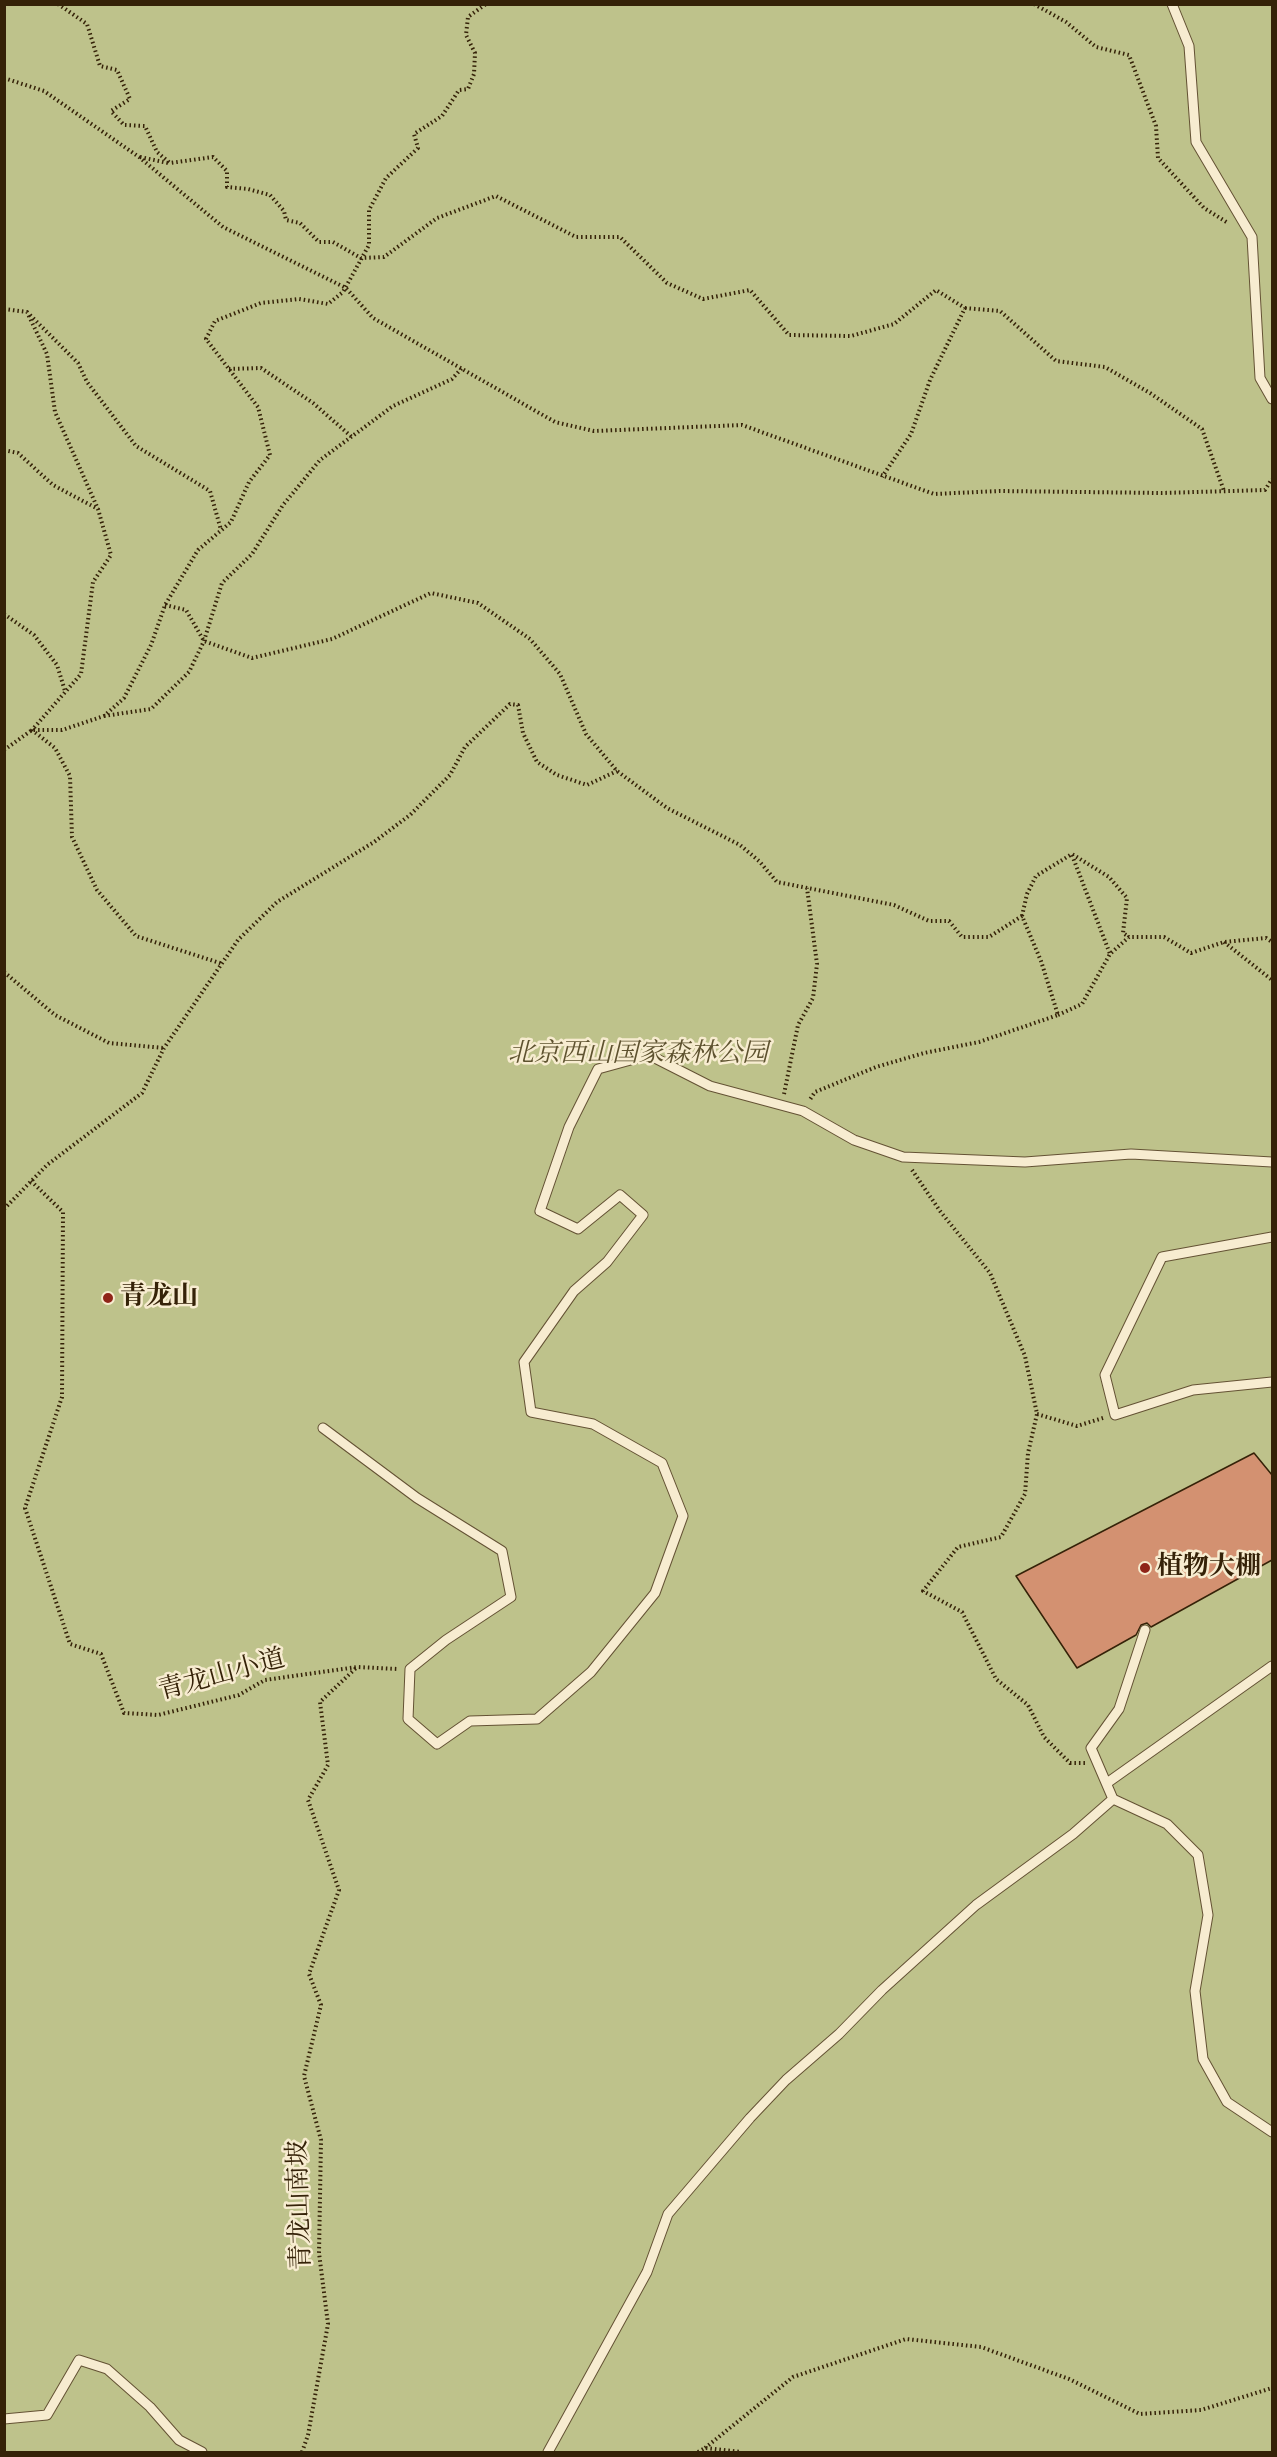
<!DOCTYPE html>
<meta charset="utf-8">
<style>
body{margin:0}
#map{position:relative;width:1277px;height:2457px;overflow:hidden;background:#f2e1b6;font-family:Cardo,serif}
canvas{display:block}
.frame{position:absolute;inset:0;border:6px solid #352208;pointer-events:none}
</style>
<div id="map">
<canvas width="1277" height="2457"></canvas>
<div class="frame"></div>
</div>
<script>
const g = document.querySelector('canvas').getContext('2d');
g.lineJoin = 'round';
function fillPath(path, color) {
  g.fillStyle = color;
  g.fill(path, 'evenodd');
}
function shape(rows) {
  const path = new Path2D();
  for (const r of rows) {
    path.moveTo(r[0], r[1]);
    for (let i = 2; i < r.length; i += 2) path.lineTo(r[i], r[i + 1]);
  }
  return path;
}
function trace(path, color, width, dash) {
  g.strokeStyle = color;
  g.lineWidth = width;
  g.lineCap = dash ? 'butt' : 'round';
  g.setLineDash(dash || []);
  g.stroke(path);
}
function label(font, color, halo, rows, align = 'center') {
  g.font = font + ' Cardo,"Noto Serif SC",serif';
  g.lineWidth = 5;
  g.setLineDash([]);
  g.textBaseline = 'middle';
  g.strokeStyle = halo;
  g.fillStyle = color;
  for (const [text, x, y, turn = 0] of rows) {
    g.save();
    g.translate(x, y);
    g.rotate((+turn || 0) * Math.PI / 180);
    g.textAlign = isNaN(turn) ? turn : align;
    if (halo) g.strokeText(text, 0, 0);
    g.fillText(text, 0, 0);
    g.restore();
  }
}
fillPath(shape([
 [5,5,1272,5,1272,2452,5,2452]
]), '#bec28b');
const building = shape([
 [1254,1453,1272,1475,1272,1560,1151,1627,1147,1623,1141,1625,1136,1635,1077,1668,1016,1576,1254,1453]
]);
fillPath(building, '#d39171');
trace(building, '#352208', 1.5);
const lane = shape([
 [1172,4,1189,46,1196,142,1252,237,1260,378,1272,399],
 [1272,1237,1162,1257,1105,1375,1115,1415,1193,1390,1272,1382],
 [323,1428,417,1498,502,1551,511,1597,446,1640,410,1669,408,1719,437,1744,470,1721,537,1719,591,1672,655,1593,683,1516,662,1463,593,1424,531,1412,524,1362,574,1291,607,1262,643,1215,620,1195,578,1229,540,1211,569,1127,598,1069,649,1055,710,1086,803,1111,854,1140,903,1157,1025,1162,1131,1154,1272,1162],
 [1107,1783,1272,1666],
 [1113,1799,1091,1748,1119,1709,1145,1630],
 [4,2419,47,2415,79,2360,107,2369,150,2407,179,2440,202,2452],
 [548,2452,647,2272,668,2214,750,2118,786,2080,839,2034,882,1990,976,1905,1073,1834,1113,1799,1167,1824,1198,1855,1208,1915,1195,1991,1203,2059,1227,2102,1272,2132]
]);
trace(lane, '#645234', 11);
trace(shape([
 [58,4,87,24,100,66,117,70,130,99,111,111,124,125,145,126,157,152,170,163,213,157,227,171,227,187,248,189,270,195,284,211,286,220,300,223,319,242,333,242,361,258,384,257,437,218,496,196,576,237,620,237,667,283,703,299,750,290,789,335,851,336,894,324,936,290,965,308,930,380,911,434,882,477],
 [1034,4,1066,22,1096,47,1129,55,1156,126,1158,158,1204,208,1228,223],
 [4,78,44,91,139,157,223,227,346,288,373,318,555,422,594,431,742,425,934,494,999,491,1162,493,1265,490,1272,479],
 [140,157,168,163],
 [965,308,1000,311,1056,361,1105,367,1150,393,1202,429,1224,491],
 [4,309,27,312,47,354,55,412,98,509,111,555,93,582,81,674,32,730,55,748,70,776,72,837,97,890,136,936,223,964],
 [30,315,78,363,87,382,136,446,210,491,221,530],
 [229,369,261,368,313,403,353,438],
 [4,450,18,453,53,485,98,509],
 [165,605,186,610,204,641,252,658,332,639,431,593,478,603,530,639,560,674,586,734,617,771,667,808,740,845,759,861,777,882,894,905,929,921,949,921,962,937,989,937,1022,916,1041,961,1058,1015,979,1042,924,1053,876,1067,815,1092,809,1101],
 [4,614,34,635,57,665,65,691],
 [104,716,151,709,189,672,204,641,222,583,252,554,283,505,320,460,393,406,452,379,462,368],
 [4,750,32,730,62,730,104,716,124,698,151,645,165,605,198,550,231,522,249,482,270,455,258,407,206,339,215,321,261,303,299,299,328,304,343,292,369,245,369,210,386,178,418,148,414,134,442,116,459,90,468,89,474,74,475,53,466,35,468,17,486,4],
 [1072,855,1110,954],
 [1022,916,1027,894,1036,876,1072,854,1109,877,1127,898,1123,933,1129,937],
 [1224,942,1272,980],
 [4,972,55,1015,109,1043,164,1048],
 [1058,1015,1082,1004,1110,954,1129,937,1164,937,1191,953,1224,942,1266,938,1272,942],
 [784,1094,798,1025,813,998,817,964,807,888],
 [912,1170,940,1211,990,1273,1025,1356,1037,1414,1028,1453,1025,1494,1001,1537,958,1547,923,1591,962,1612,996,1679,1028,1705,1044,1737,1070,1763,1085,1763],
 [31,1181,63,1212,62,1397,25,1508,70,1644,101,1654,124,1713,158,1715,239,1695,265,1680,357,1667,398,1669],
 [4,1209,47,1165,142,1093,164,1048,238,940,277,902,374,842,410,815,450,775,465,747,510,704,518,705,523,733,537,762,557,775,587,785,617,771],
 [1037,1414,1077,1426,1103,1418],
 [705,2448,793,2377,906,2339,981,2347,1069,2379,1140,2414,1201,2410,1272,2388],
 [302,2452,308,2435,328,2324,319,2253,321,2140,304,2076,321,2005,309,1974,339,1890,308,1800,328,1765,320,1702,356,1668],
 [698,2452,705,2448,741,2452]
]), '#352208', 4, [1.5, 3]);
trace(lane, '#f7ecd0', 9);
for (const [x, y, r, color] of [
 [108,1298,6,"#8f2418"],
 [1145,1568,6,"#8f2418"]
]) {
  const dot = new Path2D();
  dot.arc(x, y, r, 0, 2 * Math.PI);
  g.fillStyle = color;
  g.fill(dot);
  trace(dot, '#f7ecd0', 2);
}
label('italic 26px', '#5e522f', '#f7ecd0', [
 ["北京西山国家森林公园",638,1055]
]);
label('bold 26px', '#352208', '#f7ecd0', [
 ["青龙山",120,1298],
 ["植物大棚",1157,1568]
], 'left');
label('26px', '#352208', '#f7ecd0', [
 ["青龙山小道",222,1676,-15],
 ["青龙山南坡",301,2205,-92]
]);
</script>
